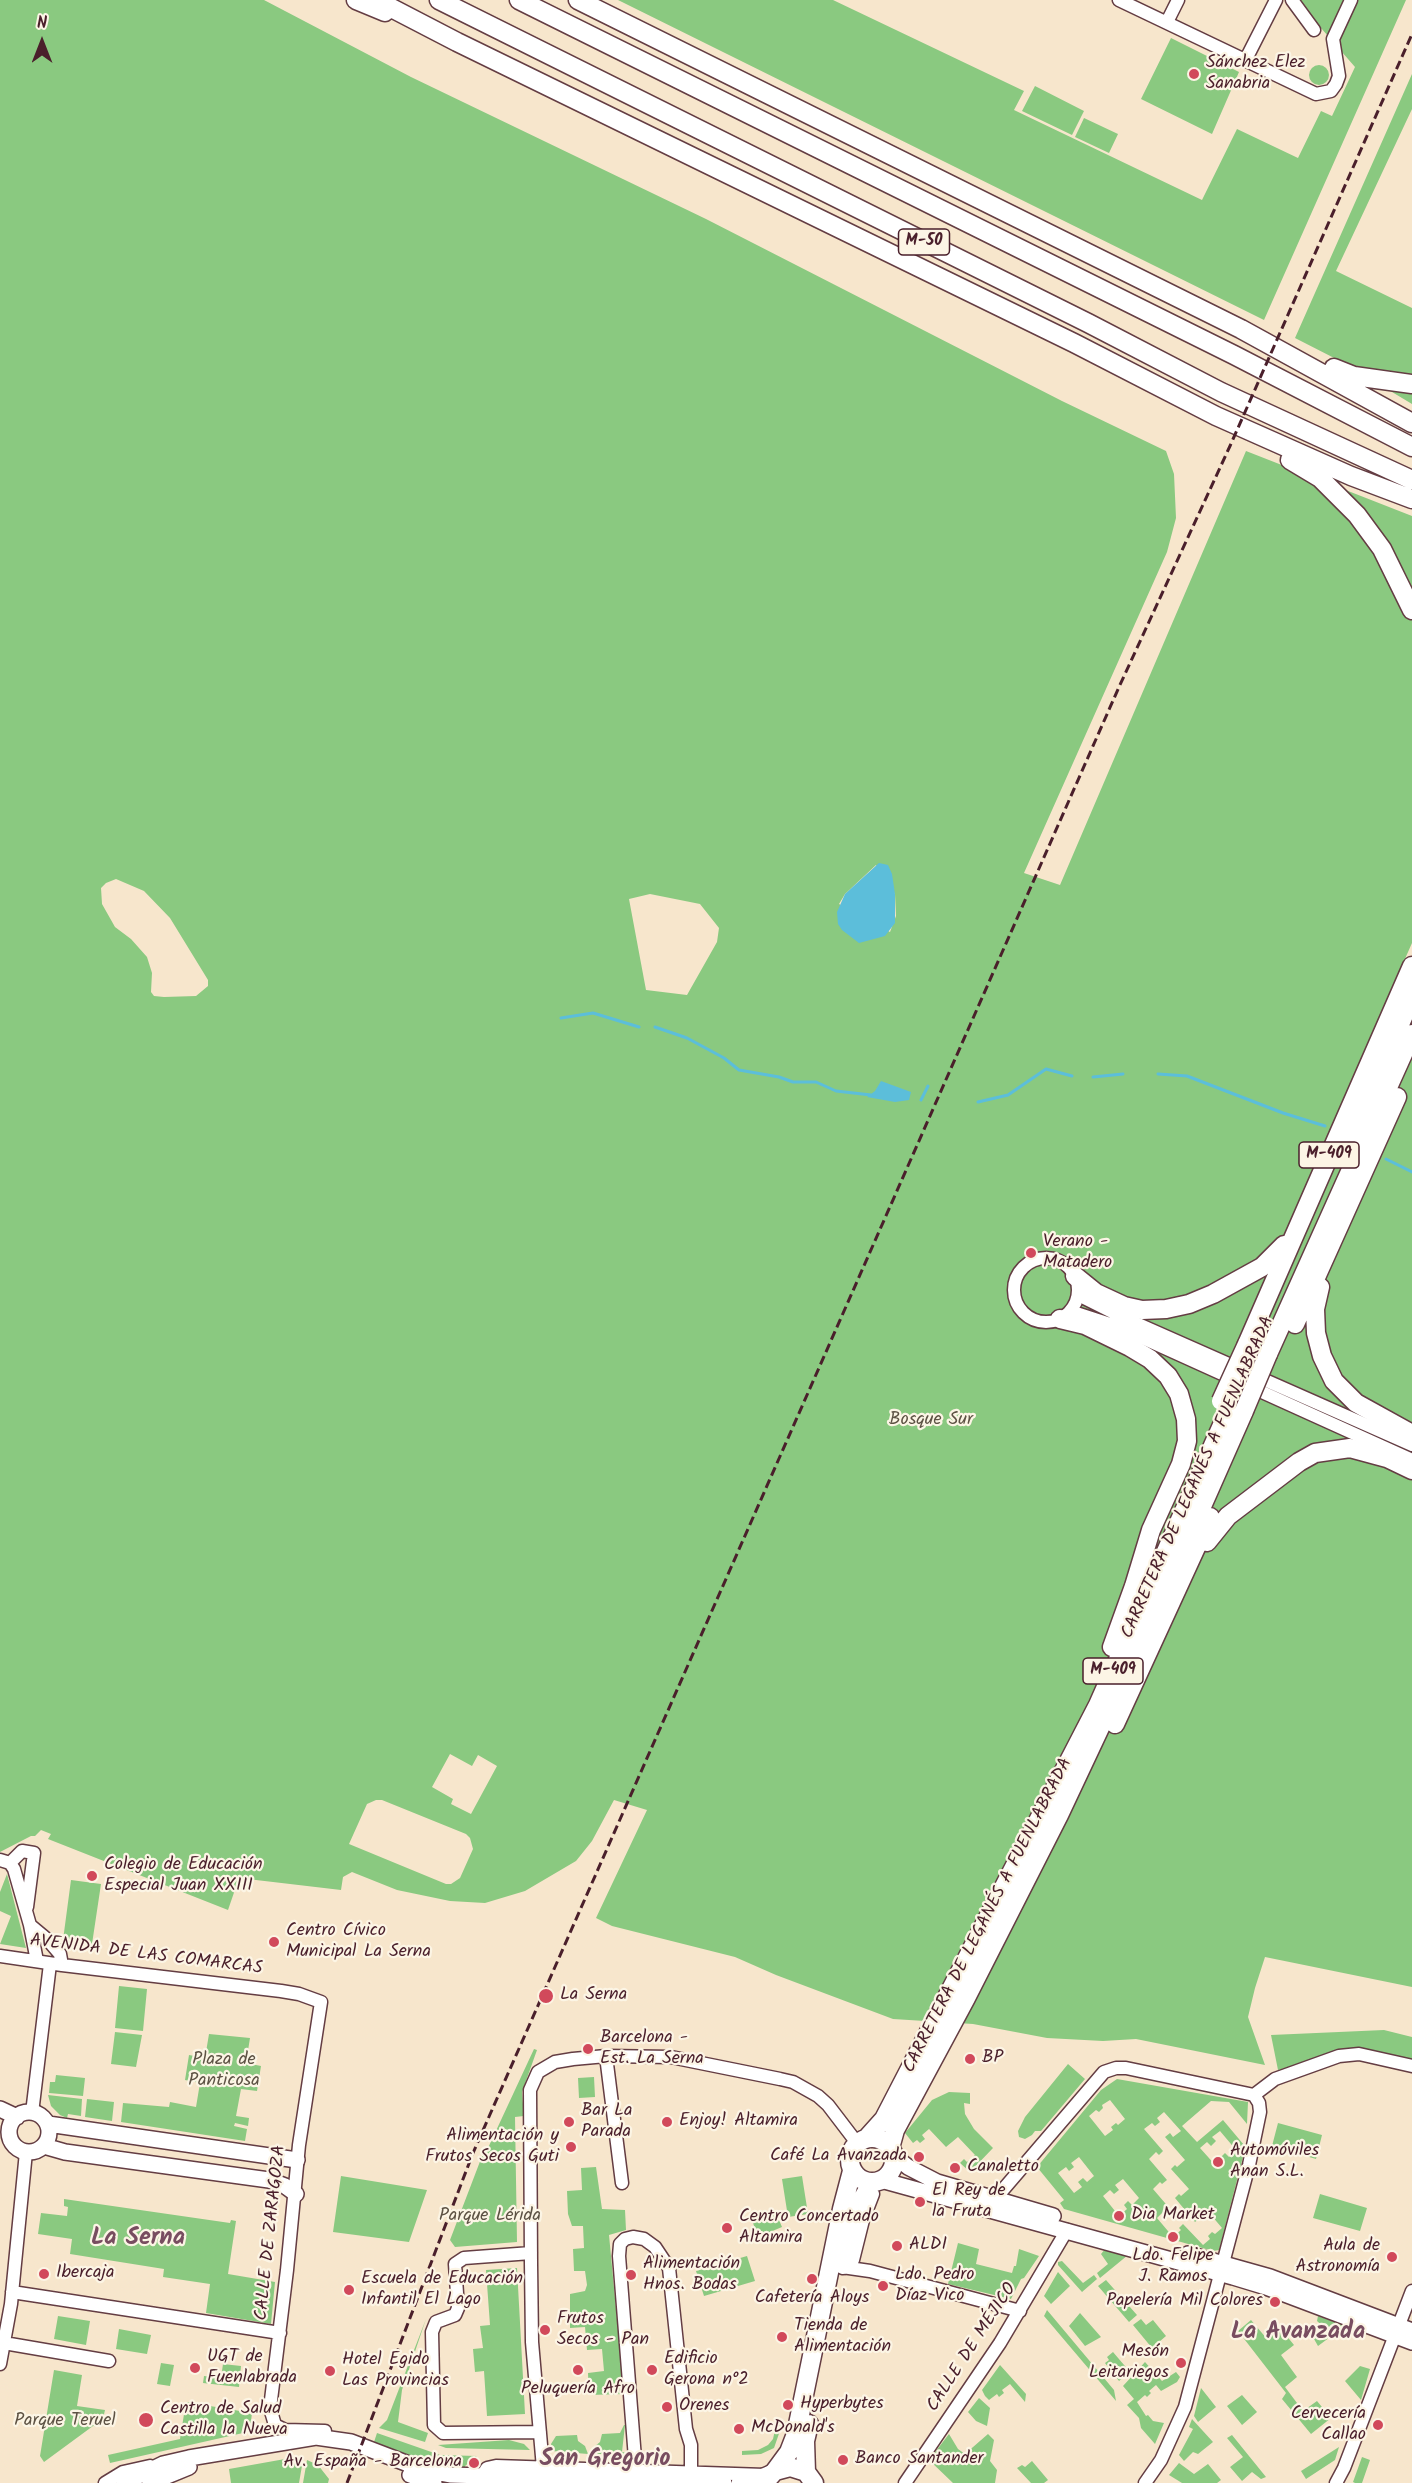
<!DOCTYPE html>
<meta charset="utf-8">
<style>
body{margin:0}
#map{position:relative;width:1412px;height:2483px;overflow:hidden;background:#f7e6cc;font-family:Kalam,sans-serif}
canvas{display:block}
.north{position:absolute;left:12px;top:12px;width:60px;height:60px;-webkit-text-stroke:4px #fcf5e5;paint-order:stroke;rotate:0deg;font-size:16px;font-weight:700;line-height:24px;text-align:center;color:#4a1f2b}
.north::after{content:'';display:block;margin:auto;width:21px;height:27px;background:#4a1f2b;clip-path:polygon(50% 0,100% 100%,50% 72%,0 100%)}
</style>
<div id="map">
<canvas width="1412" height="2483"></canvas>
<div class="north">N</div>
</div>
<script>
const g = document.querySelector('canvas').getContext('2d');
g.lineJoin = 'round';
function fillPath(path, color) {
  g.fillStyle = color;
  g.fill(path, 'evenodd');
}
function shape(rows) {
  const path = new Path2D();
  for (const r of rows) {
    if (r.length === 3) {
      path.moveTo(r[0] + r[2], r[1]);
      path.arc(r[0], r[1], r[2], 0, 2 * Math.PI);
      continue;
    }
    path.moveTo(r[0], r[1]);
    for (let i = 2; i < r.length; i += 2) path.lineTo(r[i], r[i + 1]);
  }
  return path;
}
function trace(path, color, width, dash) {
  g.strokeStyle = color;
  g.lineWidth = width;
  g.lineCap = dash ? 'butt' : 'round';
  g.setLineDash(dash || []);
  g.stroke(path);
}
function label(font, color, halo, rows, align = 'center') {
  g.font = font + ' Kalam,sans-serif';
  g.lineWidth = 4.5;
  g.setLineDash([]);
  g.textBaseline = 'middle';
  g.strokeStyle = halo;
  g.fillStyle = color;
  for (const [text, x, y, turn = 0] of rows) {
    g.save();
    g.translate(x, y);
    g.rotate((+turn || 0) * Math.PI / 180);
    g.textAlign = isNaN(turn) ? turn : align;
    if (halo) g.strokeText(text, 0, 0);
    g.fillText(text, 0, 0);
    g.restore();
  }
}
fillPath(shape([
 [0,0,264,0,411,77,706,219,1062,401,1166,451,1174,474,1176,518,1167,552,1024,873,1060,885,1246,451,1412,516,1412,943,1381,1013,1412,1025,1412,1987,1265,1957,1255,1988,1248,2017,1265,2065,1136,2039,1103,2041,1047,2038,973,2024,893,2019,776,1975,735,1957,612,1926,596,1918,647,1810,614,1800,592,1841,576,1861,525,1891,485,1903,450,1901,397,1890,352,1872,343,1877,341,1890,239,1878,228,1910,48,1839,51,1834,41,1830,35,1836,31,1836,0,1852],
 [876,865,895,894,896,916,890,932,839,904,845,894],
 [116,879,144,891,170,918,208,980,208,986,196,996,164,997,154,996,151,992,152,973,147,957,131,939,115,927,102,904,101,888,106,883],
 [650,894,700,904,719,928,717,942,687,995,646,990,629,899],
 [450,1754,472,1766,478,1755,497,1766,471,1814,451,1804,453,1799,432,1787],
 [376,1800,382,1800,466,1834,470,1838,473,1849,460,1878,451,1884,446,1884,349,1844,367,1804],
 [618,0,833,0,1024,91,1014,110,1202,200,1237,129,1298,158,1321,111,1332,116,1355,67,1321,28,1300,0,1406,0,1264,320],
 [1171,38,1239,72,1212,134,1141,99],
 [1319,75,10],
 [1412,74,1412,109,1336,271,1412,308,1412,404,1342,362,1295,338],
 [1035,86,1084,111,1072,135,1022,111],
 [1084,118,1118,134,1109,153,1075,137],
 [7,1874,26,1948,0,1944,11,1916,0,1911,0,1892],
 [71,1880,101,1884,92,1944,63,1940],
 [119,1986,147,1989,143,2031,115,2028],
 [1384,2030,1412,2037,1412,2062,1367,2052,1313,2061,1278,2070,1271,2035],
 [115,2032,142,2035,136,2067,111,2064],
 [209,2034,250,2038,246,2063,261,2066,257,2091,241,2089,236,2116,249,2118,248,2126,235,2123,234,2126,247,2129,245,2141,121,2122,123,2103,169,2107,170,2102,196,2107,200,2083,185,2080,189,2055,205,2058],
 [534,2049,537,2050,522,2092,524,2116,515,2117,517,2242,455,2247,450,2240,484,2151,488,2148],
 [1068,2064,1085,2079,1041,2131,1035,2131,1032,2135,1025,2139,1019,2137,1018,2131,1025,2117],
 [56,2075,85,2078,83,2096,49,2093,50,2082,55,2082],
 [594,2077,595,2097,579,2098,578,2078],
 [1117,2079,1248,2102,1247,2124,1229,2102,1211,2101,1182,2126,1197,2142,1223,2120,1244,2145,1245,2149,1219,2250,1213,2251,1064,2209,1060,2203,1064,2200,1037,2167,1101,2090],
 [1110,2100,1125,2119,1118,2125,1116,2123,1111,2127,1113,2130,1105,2136,1089,2116,1096,2110,1099,2112,1103,2108,1102,2105],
 [1164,2112,1181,2131,1173,2137,1170,2133,1165,2137,1185,2160,1177,2167,1175,2165,1171,2169,1189,2189,1181,2196,1179,2194,1175,2198,1195,2222,1200,2218,1198,2215,1206,2209,1222,2228,1215,2234,1212,2232,1208,2236,1210,2239,1203,2245,1183,2224,1179,2228,1181,2230,1173,2237,1157,2218,1164,2211,1167,2213,1171,2210,1153,2189,1160,2182,1162,2184,1167,2180,1149,2159,1156,2152,1159,2155,1163,2151,1144,2129,1152,2123,1155,2126,1160,2122,1157,2118],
 [1220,2131,1236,2150,1229,2157,1225,2153,1221,2157,1224,2161,1217,2167,1200,2148,1207,2142,1211,2146,1216,2141,1212,2137],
 [1079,2157,1094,2176,1087,2182,1083,2178,1078,2182,1082,2187,1074,2193,1058,2173,1066,2167,1069,2171,1074,2167,1071,2163],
 [1123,2179,1139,2198,1132,2205,1128,2201,1124,2205,1127,2209,1119,2216,1103,2196,1110,2190,1114,2194,1119,2190,1115,2185],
 [949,2092,970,2093,970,2104,964,2103,965,2114,974,2129,993,2148,970,2172,960,2163,964,2159,967,2162,975,2155,958,2137,946,2147,929,2129,922,2135,925,2139,920,2143,917,2140,913,2143,905,2133,932,2100],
 [48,2095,82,2099,81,2116,68,2114,67,2118,60,2115,51,2106],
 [87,2099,114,2102,112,2121,85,2117],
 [1278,2123,1322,2135,1316,2159,1272,2146],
 [596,2167,602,2209,625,2210,626,2230,609,2235,624,2394,589,2395,588,2373,604,2371,602,2349,587,2350,585,2327,570,2328,570,2294,585,2291,587,2285,585,2271,574,2271,573,2249,584,2248,583,2226,572,2226,568,2214,567,2191,582,2190,581,2168],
 [341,2176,427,2190,409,2242,333,2232],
 [802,2176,808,2214,788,2217,782,2179],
 [1320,2194,1367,2208,1360,2231,1313,2218],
 [64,2199,230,2223,231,2220,236,2221,228,2274,275,2282,271,2324,206,2313,210,2284,163,2277,164,2269,70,2254,72,2239,38,2234,41,2213,67,2216,68,2207,64,2206],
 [776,2213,782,2227,758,2237,753,2223],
 [958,2243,979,2249,976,2264,1012,2273,1014,2266,1016,2266,1019,2249,1039,2256,1024,2278,1021,2279,1011,2299,948,2284],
 [1107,2247,1128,2255,1100,2278,1097,2273,1108,2264,1101,2254],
 [747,2256,755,2281,704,2296,696,2271],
 [1062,2261,1083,2283,1094,2275,1097,2279,1082,2292,1058,2265,1058,2262],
 [517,2268,525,2414,487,2416,484,2371,475,2372,473,2349,483,2348,480,2326,490,2325,486,2270],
 [1058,2272,1070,2286,1051,2304,1044,2296],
 [1106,2280,1137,2315,1129,2322,1098,2286],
 [1047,2310,1114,2390,1116,2401,1044,2316],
 [1080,2313,1101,2337,1085,2346,1069,2326],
 [58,2316,90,2321,86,2345,54,2339],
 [1318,2316,1345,2326,1318,2346,1314,2339,1326,2329,1317,2321],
 [426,2319,402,2390,398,2422,428,2433,425,2442,379,2428,387,2420],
 [1141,2319,1146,2325,1153,2320,1166,2336,1152,2348,1133,2325],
 [1251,2320,1267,2339,1281,2329,1294,2345,1281,2355,1297,2377,1285,2387,1303,2411,1317,2401,1331,2418,1311,2434,1282,2399,1286,2393,1238,2331],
 [119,2329,151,2335,147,2354,116,2349],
 [1113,2352,1130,2372,1119,2381,1105,2363,1109,2360,1107,2357],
 [1145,2362,1162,2381,1176,2372,1180,2377,1177,2382,1161,2391,1156,2385,1149,2391,1151,2393,1147,2397,1145,2395,1137,2402,1146,2416,1148,2415,1153,2421,1164,2423,1155,2444,1141,2428,1139,2418,1127,2405,1134,2399,1123,2386],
 [161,2363,174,2365,170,2386,157,2384],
 [223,2364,241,2366,239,2387,203,2383,204,2376,221,2378],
 [1000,2365,1026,2394,1025,2402,1010,2384,1002,2390,1004,2393,999,2397,997,2394,989,2400,985,2396,982,2390],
 [1360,2366,1370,2369,1361,2400,1345,2381],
 [54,2370,82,2375,77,2406,105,2410,101,2427,93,2426,44,2462,40,2456],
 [1201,2388,1216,2407,1198,2422,1194,2416],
 [1242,2395,1257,2412,1242,2425,1227,2406],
 [979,2398,990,2408,987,2426,976,2421,968,2412],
 [186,2402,252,2413,250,2429,243,2433,110,2463,108,2455,180,2439],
 [1192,2419,1213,2442,1198,2454,1193,2452,1184,2461,1179,2455,1193,2429,1189,2427],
 [777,2421,783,2422,774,2448,761,2454,742,2455,742,2451,758,2450,768,2445,773,2439],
 [624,2425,625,2425,622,2452,631,2453,631,2454,591,2454,594,2447,600,2442,602,2434,620,2433],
 [377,2433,440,2455,477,2456,465,2466,464,2471,449,2471,373,2445],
 [949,2434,958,2449,965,2454,988,2434,994,2440,990,2461,997,2470,995,2483,953,2483,929,2460],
 [577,2435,578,2441,585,2446,588,2454,552,2451,551,2444,556,2436],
 [1232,2435,1266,2477,1261,2479,1252,2472,1242,2481,1230,2467,1243,2457,1227,2438],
 [509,2440,524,2444,530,2450,446,2448,438,2445],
 [1339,2447,1335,2460,1306,2479,1301,2471],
 [1362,2457,1370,2460,1362,2483,1355,2483,1353,2482],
 [285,2459,303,2460,299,2483,231,2483,229,2469],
 [307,2460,318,2465,329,2479,328,2483,303,2483],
 [1032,2461,1048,2480,1044,2483,1031,2483,1017,2468,1022,2465,1025,2467],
 [1179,2463,1194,2474,1208,2464,1221,2480,1217,2483,1182,2483,1169,2475]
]), '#8ac980');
fillPath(shape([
 [879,863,888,865,892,874,895,894,895,923,885,936,859,943,842,930,838,924,837,912,845,894],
 [881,1081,911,1092,909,1100,895,1102,867,1097,875,1091]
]), '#5cbeda');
trace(shape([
 [561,1018,593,1013,639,1027],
 [655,1027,687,1038,724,1058,739,1070,779,1077,793,1082,816,1082,836,1091,871,1095],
 [1158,1074,1187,1076,1283,1113,1325,1126],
 [1093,1077,1123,1074],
 [921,1100,928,1086],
 [978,1102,1008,1095,1046,1069,1072,1076],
 [1386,1159,1412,1172]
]), '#5cbeda', 3);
const minor = shape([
 [1119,0,1316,94,1331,91,1336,84,1339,76,1333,39,1351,0],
 [1292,0,1314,30],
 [1167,22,1178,0],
 [1245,61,1276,0],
 [1046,1290,32],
 [1078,1289,1086,1299,1120,1316,1412,1445],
 [1070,1311,1116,1326,1410,1459],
 [0,1860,10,1863,14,1869,30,1925,37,1961],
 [10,1863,22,1851,34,1853,27,1907],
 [30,1925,48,1940,60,1954,62,1965],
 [0,1956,62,1965,281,1991,299,1994,321,2002,299,2145,287,2270,270,2408,275,2425,285,2430,325,2431],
 [606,2056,622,2183],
 [1254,2095,1275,2079,1339,2056,1359,2054,1412,2066],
 [32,2113,50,1964],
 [995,2199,1104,2072,1116,2068,1126,2068,1254,2095],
 [531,2253,464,2258,455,2264,458,2308,455,2315,436,2322,432,2332,434,2425,443,2433,540,2432],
 [842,2267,870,2271,1020,2311],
 [842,2267,853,2260,863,2220,873,2194],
 [12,2292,280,2333],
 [4,2343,109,2361],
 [0,2364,11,2304,26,2152],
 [543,2468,532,2342,531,2263,530,2090,538,2072,555,2062,573,2059,606,2056,671,2057,780,2079,793,2082,818,2096,828,2105,857,2143],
 [636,2471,619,2256,620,2244,625,2239,633,2237,644,2239,655,2247,669,2268,686,2429,691,2445,691,2473],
 [105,2483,123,2472,150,2466],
 [484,2483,482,2476,487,2468,496,2466,765,2475],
 [905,2483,1000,2343,1067,2230],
 [1145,2483,1161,2460,1185,2407,1249,2165,1260,2112,1259,2103,1254,2095],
 [1336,2483,1344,2468,1412,2291]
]);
const major = shape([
 [0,2109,17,2117],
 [29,2132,20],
 [48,2124,297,2160],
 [44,2146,65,2152,269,2180,285,2186,296,2194],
 [893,2155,908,2167,937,2182,1053,2216],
 [881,2180,1233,2277,1266,2287,1412,2342],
 [1188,2254,1270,2277,1412,2331],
 [410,2475,434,2483],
 [124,2483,163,2464,189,2458,316,2437,351,2442,424,2470,450,2475,724,2483],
 [150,2483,189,2467],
 [739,2483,750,2482,773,2472]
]);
const highway = shape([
 [356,0,385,12],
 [376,0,457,42,1074,343,1216,416,1351,476,1412,499],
 [439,0,1088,323,1221,392,1412,480],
 [519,0,1234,355,1412,447],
 [578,0,1241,329,1412,423],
 [1334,368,1354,376,1412,384],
 [1290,460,1320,478,1357,515,1382,549,1412,610],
 [1348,1141,1412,997],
 [1075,1276,1096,1293,1124,1306,1142,1310,1166,1309,1189,1304,1213,1294,1262,1267,1284,1245],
 [1320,1287,1315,1309,1316,1333,1322,1356,1334,1381,1356,1403,1412,1434],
 [1060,1319,1085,1325,1130,1347,1150,1359,1168,1376,1179,1394,1186,1419,1187,1441,1181,1464,1151,1530,1134,1586,1112,1647],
 [1295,1324,1397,1097],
 [1247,1344,1412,966],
 [1268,1354,1412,1034],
 [1207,1542,1228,1516,1299,1462,1315,1453,1350,1448,1387,1458,1412,1470],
 [1115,1724,1210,1517],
 [872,2160,22],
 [866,2139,884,2119,1098,1705,1231,1405],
 [890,2148,895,2130,966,1998,1059,1815,1169,1581,1244,1411],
 [843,2265,855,2212,872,2182],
 [775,2471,789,2452,796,2434,842,2209,852,2171],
 [806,2472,805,2441,809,2424],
 [764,2483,775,2471,790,2467,806,2472,814,2483]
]);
trace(minor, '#643d43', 15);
trace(major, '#643d43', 18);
trace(highway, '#643d43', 21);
trace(minor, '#fff', 12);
trace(major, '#fff', 15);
trace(highway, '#fff', 18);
trace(shape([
 [347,2483,473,2153,1119,687,1230,446,1412,34]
]), '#4a1f2b', 3, [9, 4.5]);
const highwayBridge = shape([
 [1221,1401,1247,1344],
 [1244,1411,1268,1354]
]);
trace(highwayBridge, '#643d43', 21, []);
trace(highwayBridge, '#fff', 18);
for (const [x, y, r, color] of [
 [1194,74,6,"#d1495b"],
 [1031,1253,6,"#d1495b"],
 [92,1876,6,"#d1495b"],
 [274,1942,6,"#d1495b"],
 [546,1996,8,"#d1495b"],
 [588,2049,6,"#d1495b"],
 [970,2059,6,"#d1495b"],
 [569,2122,6,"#d1495b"],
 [667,2122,6,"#d1495b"],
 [571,2147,6,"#d1495b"],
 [919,2157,6,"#d1495b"],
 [1218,2162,6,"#d1495b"],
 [955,2168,6,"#d1495b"],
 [920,2202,6,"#d1495b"],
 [1119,2216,6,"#d1495b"],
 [727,2228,6,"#d1495b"],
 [1173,2237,6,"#d1495b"],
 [897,2246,6,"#d1495b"],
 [1392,2257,6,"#d1495b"],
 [44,2274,6,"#d1495b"],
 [631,2275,6,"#d1495b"],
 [812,2279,6,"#d1495b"],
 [883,2286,6,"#d1495b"],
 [349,2290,6,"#d1495b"],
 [1275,2302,6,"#d1495b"],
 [545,2330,6,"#d1495b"],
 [782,2337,6,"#d1495b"],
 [1181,2363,6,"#d1495b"],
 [195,2368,6,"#d1495b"],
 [578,2370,6,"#d1495b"],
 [652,2370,6,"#d1495b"],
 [330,2371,6,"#d1495b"],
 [788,2405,6,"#d1495b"],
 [667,2407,6,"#d1495b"],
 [146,2420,8,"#d1495b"],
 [1378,2425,6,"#d1495b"],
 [739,2429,6,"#d1495b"],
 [843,2460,6,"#d1495b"],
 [474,2463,6,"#d1495b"]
]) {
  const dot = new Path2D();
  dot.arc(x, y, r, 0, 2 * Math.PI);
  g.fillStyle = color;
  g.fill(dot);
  trace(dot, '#fcf5e5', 2);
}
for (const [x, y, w] of [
 [924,242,51],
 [1329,1155,60],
 [1113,1671,60]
]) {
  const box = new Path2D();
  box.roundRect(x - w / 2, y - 13, w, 26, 4.5);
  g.fillStyle = '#fcf5e5';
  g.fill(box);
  trace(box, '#4a1f2b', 1.5);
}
label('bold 16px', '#4a1f2b', null, [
 ["M-50",924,242],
 ["M-409",1329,1155],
 ["M-409",1113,1671]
]);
label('18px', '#4a1f2b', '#fcf5e5', [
 ["Sánchez Elez",1206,64],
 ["Sanabria",1206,85],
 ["Verano -",1043,1243],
 ["Matadero",1043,1264],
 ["Colegio de Educación",104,1866],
 ["Especial Juan XXIII",104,1887],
 ["Centro Cívico",286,1932],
 ["Municipal La Serna",286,1953],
 ["La Serna",560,1996],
 ["Barcelona -",600,2039],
 ["Est. La Serna",600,2060],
 ["BP",982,2059],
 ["Bar La",581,2112],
 ["Parada",581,2133],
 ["Enjoy! Altamira",679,2122],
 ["Alimentación y",559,2137,"right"],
 ["Frutos Secos Guti",559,2158,"right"],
 ["Automóviles",1230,2152],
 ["Anan S.L.",1230,2173],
 ["Café La Avanzada",907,2157,"right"],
 ["Canaletto",967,2168],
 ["El Rey de",932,2192],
 ["la Fruta",932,2213],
 ["Dia Market",1131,2216],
 ["Centro Concertado",739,2218],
 ["Altamira",739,2239],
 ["ALDI",909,2246],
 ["Aula de",1380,2247,"right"],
 ["Astronomía",1380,2268,"right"],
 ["Ldo. Felipe",1173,2257,"center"],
 ["J. Ramos",1173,2278,"center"],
 ["Alimentación",643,2265],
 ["Hnos. Bodas",643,2286],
 ["Ibercaja",56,2274],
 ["Ldo. Pedro",895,2276],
 ["Díaz Vico",895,2297],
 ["Escuela de Educación",361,2280],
 ["Infantil El Lago",361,2301],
 ["Cafetería Aloys",812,2299,"center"],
 ["Papelería Mil Colores",1263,2302,"right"],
 ["Frutos",557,2320],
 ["Secos - Pan",557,2341],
 ["Tienda de",794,2327],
 ["Alimentación",794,2348],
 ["Mesón",1169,2353,"right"],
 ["Leitariegos",1169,2374,"right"],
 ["UGT de",207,2358],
 ["Fuenlabrada",207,2379],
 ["Edificio",664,2360],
 ["Gerona n°2",664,2381],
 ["Hotel Egido",342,2361],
 ["Las Provincias",342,2382],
 ["Peluquería Afro",578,2390,"center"],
 ["Hyperbytes",800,2405],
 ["Orenes",679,2407],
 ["Centro de Salud",160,2410],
 ["Castilla la Nueva",160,2431],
 ["Cervecería",1366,2415,"right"],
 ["Callao",1366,2436,"right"],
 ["McDonald's",751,2429],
 ["Banco Santander",855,2460],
 ["Av. España - Barcelona",462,2463,"right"]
], 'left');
label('18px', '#5d5244', '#fcf5e5', [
 ["Bosque Sur",931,1421],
 ["Plaza de",224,2061],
 ["Panticosa",224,2082],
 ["Parque Lérida",490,2217],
 ["Parque Teruel",65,2422]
]);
label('18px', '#4a1f2b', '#fcf5e5', [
 ["CARRETERA DE LEGANÉS A FUENLABRADA",1199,1478,-66],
 ["CARRETERA DE LEGANÉS A FUENLABRADA",989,1916,-63],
 ["AVENIDA DE LAS COMARCAS",146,1956,7],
 ["CALLE DE ZARAGOZA",272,2233,-84],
 ["CALLE DE MÉJICO",973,2348,-57]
]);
label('bold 24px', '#784d60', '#fcf5e5', [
 ["La Serna",138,2240],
 ["La Avanzada",1298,2334],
 ["San Gregorio",605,2461]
]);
</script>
